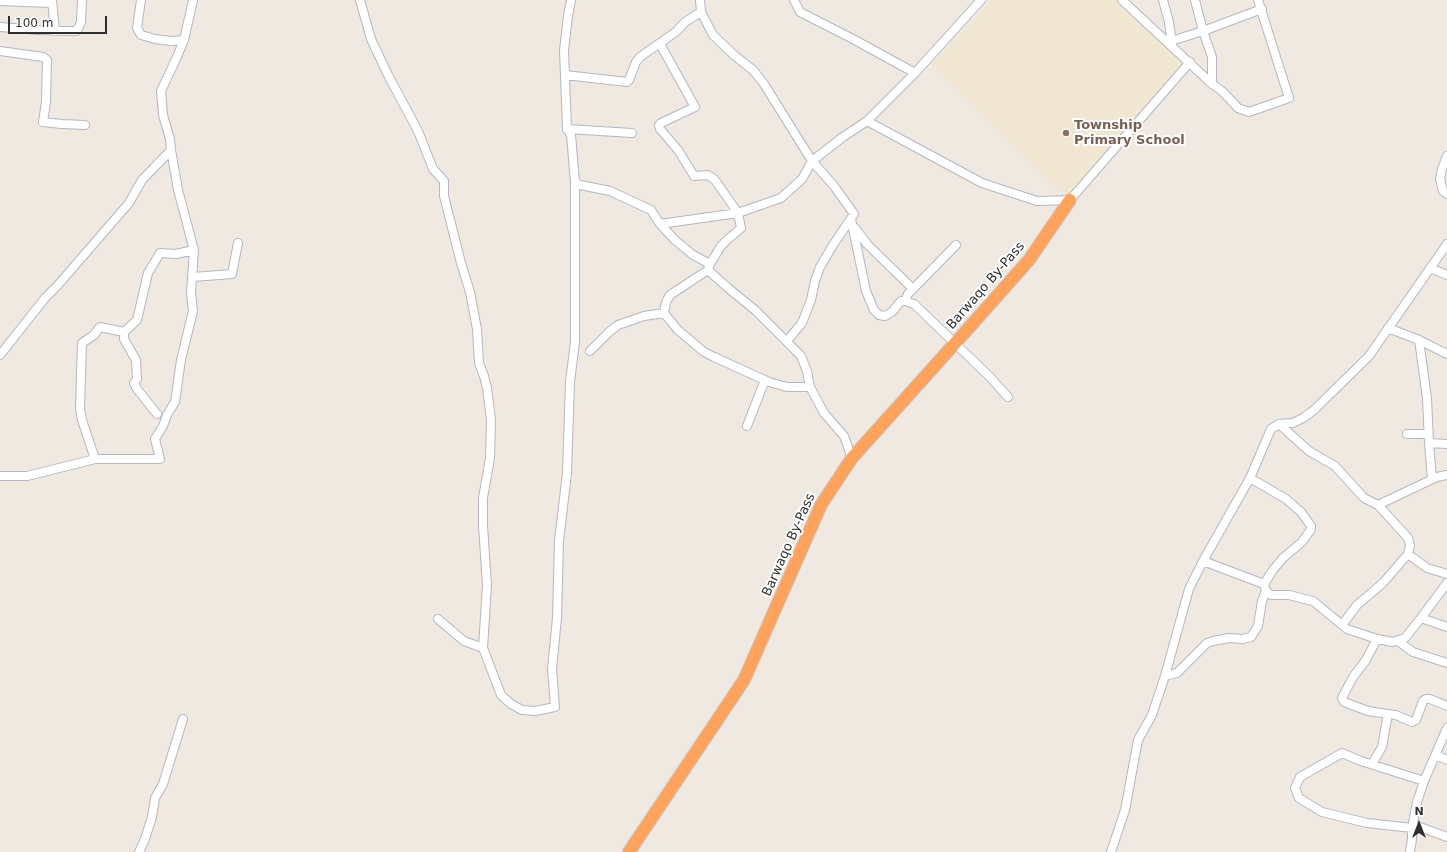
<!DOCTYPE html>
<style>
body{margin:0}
#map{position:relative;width:1447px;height:852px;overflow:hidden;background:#efe9e1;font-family:"DejaVu Sans",sans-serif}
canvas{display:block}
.north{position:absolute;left:1399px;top:804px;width:40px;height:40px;-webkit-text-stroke:3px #fff;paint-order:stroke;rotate:0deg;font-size:11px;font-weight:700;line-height:16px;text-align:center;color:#2e2e2e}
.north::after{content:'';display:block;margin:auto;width:14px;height:18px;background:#2e2e2e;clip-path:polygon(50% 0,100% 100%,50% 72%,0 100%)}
.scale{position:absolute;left:8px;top:16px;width:99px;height:18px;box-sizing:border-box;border:2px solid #2e2e2e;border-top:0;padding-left:5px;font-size:12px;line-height:14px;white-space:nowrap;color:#2e2e2e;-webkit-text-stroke:3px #fff;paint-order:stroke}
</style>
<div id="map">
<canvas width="1447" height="852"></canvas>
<div class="north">N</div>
<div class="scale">100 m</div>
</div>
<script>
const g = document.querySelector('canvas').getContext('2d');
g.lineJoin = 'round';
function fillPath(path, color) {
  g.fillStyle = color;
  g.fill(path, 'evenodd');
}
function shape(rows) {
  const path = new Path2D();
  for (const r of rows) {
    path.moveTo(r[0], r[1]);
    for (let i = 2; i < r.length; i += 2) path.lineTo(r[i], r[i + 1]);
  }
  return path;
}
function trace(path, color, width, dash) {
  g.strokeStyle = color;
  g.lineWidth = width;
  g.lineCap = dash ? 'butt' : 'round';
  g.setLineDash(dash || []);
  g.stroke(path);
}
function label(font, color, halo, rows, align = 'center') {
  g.font = font + ' "DejaVu Sans",sans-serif';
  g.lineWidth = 4;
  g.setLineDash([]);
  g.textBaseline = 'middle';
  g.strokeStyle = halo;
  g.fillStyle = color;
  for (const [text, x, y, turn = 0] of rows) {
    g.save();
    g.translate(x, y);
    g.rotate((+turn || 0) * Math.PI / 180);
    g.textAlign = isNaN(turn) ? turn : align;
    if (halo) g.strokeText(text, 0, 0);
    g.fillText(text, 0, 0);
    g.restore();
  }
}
fillPath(shape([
 [992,0,1121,0,1192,65,1070,200,932,65]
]), '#f0e6d1');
const minor = shape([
 [52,0,55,31],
 [141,0,137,28,141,35,155,39,171,41,184,40],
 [360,0,371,39,388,75,418,131,433,169,444,181,444,196,461,263,470,292,477,329,479,363,484,376,487,388,491,420,490,458,483,498,483,526,487,585,483,648],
 [700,0,701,12,713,35,735,56,753,70,764,84,812,161,834,186,854,214,833,245,820,267,815,281,811,300,802,323,787,341],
 [794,0,800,12,853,39,915,73],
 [1122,0,1212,84,1222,91,1238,108,1249,112,1289,98,1258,0],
 [1163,0,1169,22,1172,44],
 [1195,0,1203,31,1212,57,1212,84],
 [0,1,51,3],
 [0,27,38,30,76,31,79,27,81,22,82,0],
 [1171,41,1203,31,1262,9],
 [0,51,43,57,47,60,46,102,43,122,62,124,85,125],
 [565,75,627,82,629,80,636,62,640,57,677,31,685,22,701,12],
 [867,121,982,183,1037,201,1070,200,1190,62],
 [567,129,632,133],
 [1447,156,1442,169,1440,179,1443,191,1447,194],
 [575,182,580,185,610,191,651,210,660,224,675,240,693,255,710,264],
 [851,219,866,291,874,310,879,315,885,316,892,312,901,301,905,301,914,304,989,376,1008,397],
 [660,224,738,213,781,198,802,179,812,161,843,137,867,121,915,73,981,0],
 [855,228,867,244,913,289],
 [1430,268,1447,275],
 [708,270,728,288,755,310,801,356,807,371,810,387,824,413,844,436,852,458],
 [193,277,232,274,238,243],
 [905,301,908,294,956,245],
 [664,313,678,330,704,352,714,357,769,382,787,387,810,387],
 [1388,328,1419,340,1447,354],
 [1419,340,1427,398,1429,443,1432,479],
 [590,351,609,332,618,325,644,316,664,313,666,302,670,295,708,270,710,264,721,246,727,240,741,228,738,213,715,180,708,175,694,176,678,150,660,129,659,125,661,123,695,107,660,44],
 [0,355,45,298,58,285,129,203,142,180,171,150,170,139,163,115,161,91,176,59,184,40,193,0],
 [157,414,137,389,134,383,137,379,136,360,124,339,124,332,137,320,148,273,160,253,176,254,194,250],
 [1279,424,1309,451,1335,466,1364,498,1378,505,1437,477,1447,475],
 [747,426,765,380],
 [1407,434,1428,434],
 [1429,443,1447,444],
 [95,459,82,420,80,408,82,343,94,335,100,327,124,332],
 [0,476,27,476,95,459,160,459,155,439,163,426,167,415,175,402,181,360,193,311,191,293,194,250,178,190,171,150],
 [1250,478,1286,499,1301,512,1311,526,1311,529,1302,542,1283,558,1273,570,1264,584],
 [1408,554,1427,568,1447,574],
 [1203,561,1264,584,1266,591,1271,595,1289,595,1313,601,1347,629,1377,639,1393,642,1405,638,1421,618,1447,627],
 [1421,618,1447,583],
 [438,619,464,641,483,648,501,695,511,704,522,710,535,711,555,707,552,669,557,618,559,541,567,473,570,382,575,342,575,182,571,135,567,129,564,50,568,16,571,0],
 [1342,625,1357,605,1383,583,1408,554,1410,545,1408,538,1378,505],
 [1377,639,1366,660,1353,677,1342,698,1344,702,1368,711,1388,714],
 [1398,641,1413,652,1447,663],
 [1165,676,1177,673,1207,643,1213,641,1229,638,1243,639,1251,637,1258,626,1262,601,1266,591],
 [1436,755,1447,760],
 [1372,764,1382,747,1388,714,1396,715,1412,722,1416,720,1423,701,1426,699,1430,699,1447,706],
 [1424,781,1361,761,1342,753,1300,777,1295,788,1299,798,1322,812,1367,823,1412,828,1420,827,1447,837],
 [139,852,145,839,152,817,155,798,163,784,183,719],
 [1111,852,1125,810,1138,740,1152,715,1165,676,1189,589,1203,561,1250,478,1271,429,1279,424,1293,423,1303,418,1314,410,1369,356,1447,244],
 [1410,852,1412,839,1412,828,1417,802,1424,781,1447,728]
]);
const highway = shape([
 [629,852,744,680,821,505,852,458,975,321,1029,260,1070,200]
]);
trace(minor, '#b4b7c1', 10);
trace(highway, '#c9c9c9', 14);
trace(minor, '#fff', 8);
trace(highway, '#ffa35c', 12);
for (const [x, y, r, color] of [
 [1066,133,4,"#8d6e63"]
]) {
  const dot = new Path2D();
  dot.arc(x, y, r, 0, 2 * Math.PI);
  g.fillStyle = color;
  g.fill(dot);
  trace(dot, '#fff', 1.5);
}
label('bold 13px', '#785e54', '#fff', [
 ["Township",1074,126],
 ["Primary School",1074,141]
], 'left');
label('13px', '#2e2e2e', '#fff', [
 ["Barwaqo By-Pass",986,286,-49],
 ["Barwaqo By-Pass",789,545,-66]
]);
</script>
